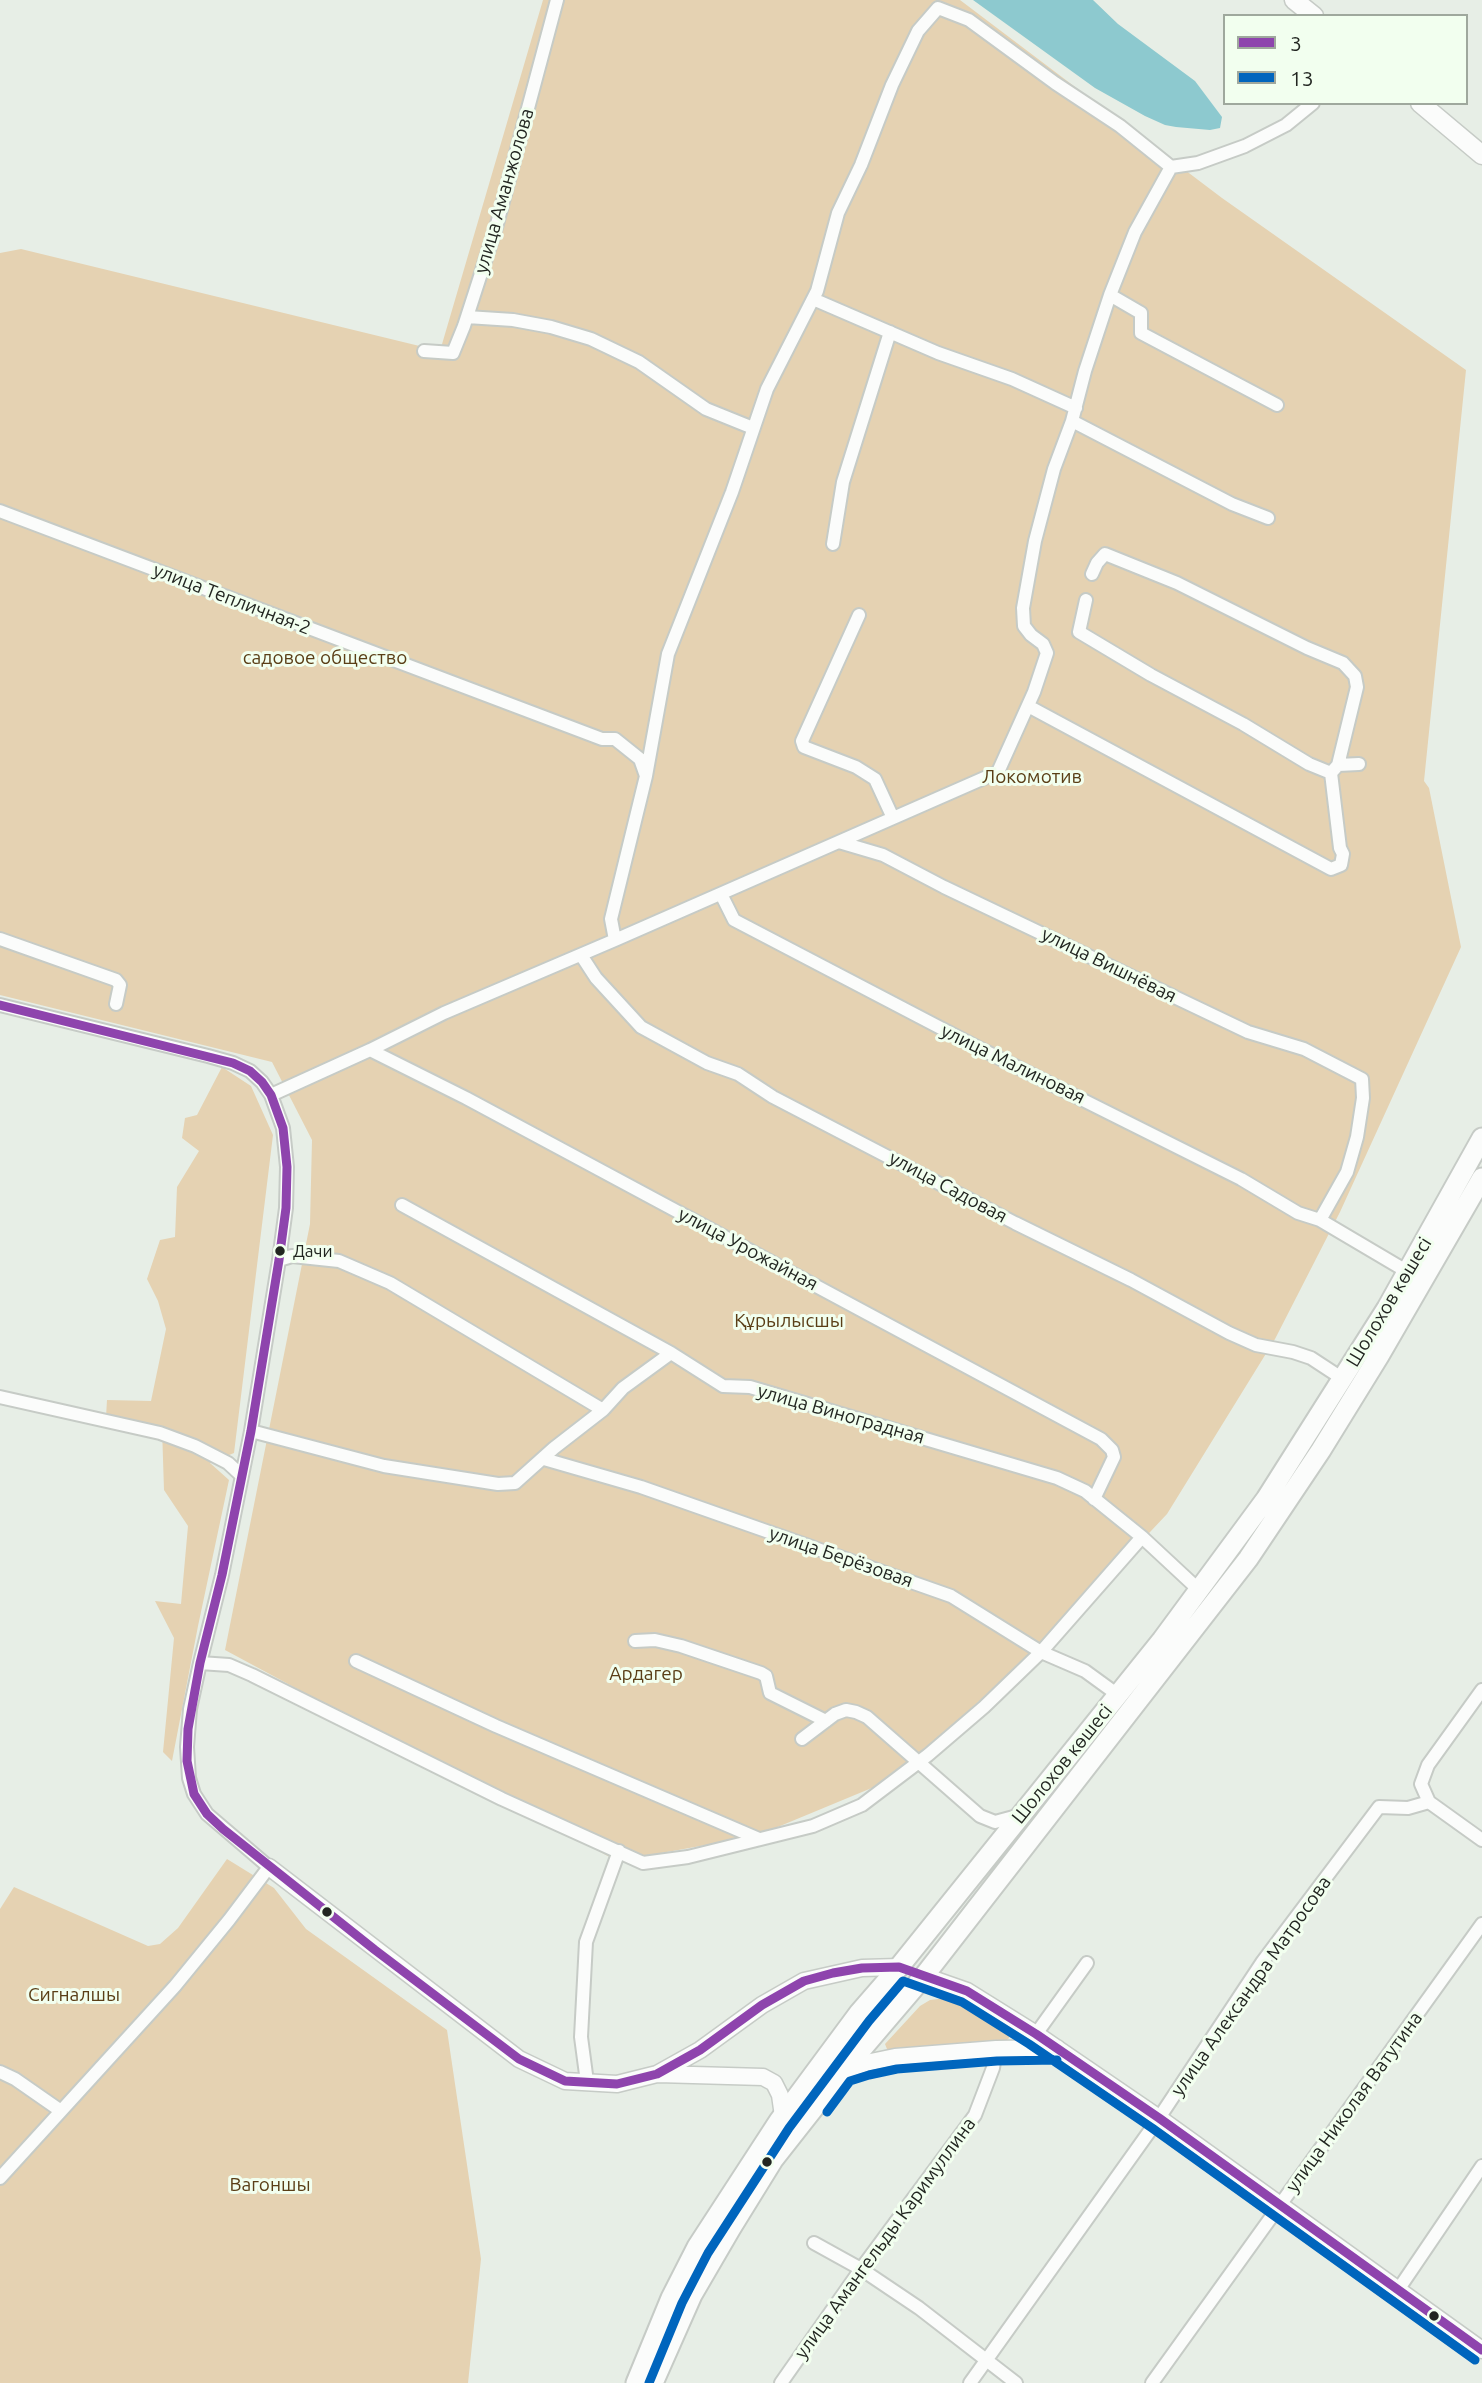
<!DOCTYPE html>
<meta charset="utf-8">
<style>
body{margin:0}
#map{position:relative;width:1482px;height:2383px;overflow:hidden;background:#e7eee6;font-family:Ubuntu,sans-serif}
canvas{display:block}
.legend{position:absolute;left:1223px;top:14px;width:245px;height:91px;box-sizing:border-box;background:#f2ffef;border:2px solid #9fa89d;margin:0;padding:9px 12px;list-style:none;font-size:21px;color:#222621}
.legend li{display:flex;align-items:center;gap:14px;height:35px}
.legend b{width:35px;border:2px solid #9fa89d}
</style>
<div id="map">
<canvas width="1482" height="2383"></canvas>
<ul class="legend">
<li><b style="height:9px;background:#8e44ad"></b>3</li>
<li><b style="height:9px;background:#0065bd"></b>13</li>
</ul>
</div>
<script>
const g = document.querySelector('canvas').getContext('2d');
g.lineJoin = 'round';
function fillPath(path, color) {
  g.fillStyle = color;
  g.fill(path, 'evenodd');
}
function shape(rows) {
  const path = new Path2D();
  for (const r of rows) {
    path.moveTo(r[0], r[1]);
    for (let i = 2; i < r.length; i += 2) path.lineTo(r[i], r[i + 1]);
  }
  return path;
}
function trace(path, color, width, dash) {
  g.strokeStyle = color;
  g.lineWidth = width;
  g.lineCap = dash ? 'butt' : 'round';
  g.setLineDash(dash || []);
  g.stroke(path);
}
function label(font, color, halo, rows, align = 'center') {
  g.font = font + ' Ubuntu,sans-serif';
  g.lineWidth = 6;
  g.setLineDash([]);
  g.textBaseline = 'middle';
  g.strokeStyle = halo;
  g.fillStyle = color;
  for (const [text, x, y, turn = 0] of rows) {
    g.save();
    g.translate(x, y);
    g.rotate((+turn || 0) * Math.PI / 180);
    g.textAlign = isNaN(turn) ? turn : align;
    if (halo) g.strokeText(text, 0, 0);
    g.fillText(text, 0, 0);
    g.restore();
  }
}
fillPath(shape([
 [543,0,960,0,1222,198,1466,370,1424,781,1429,788,1461,947,1340,1212,1275,1339,1167,1514,1055,1633,891,1780,756,1836,617,1861,225,1650,310,1224,312,1140,272,1062,0,995,0,253,21,249,440,351],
 [222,1067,251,1086,273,1135,234,1453,210,1463,229,1480,198,1626,172,1761,163,1752,174,1638,155,1601,181,1604,188,1526,164,1490,162,1428,106,1417,107,1400,151,1401,166,1329,158,1301,147,1279,160,1240,175,1237,177,1187,199,1151,182,1138,185,1118,197,1115],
 [227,1859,274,1888,306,1929,447,2030,481,2259,468,2383,0,2383,0,1909,14,1887,148,1946,160,1944,178,1928],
 [947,1998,1009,2031,1009,2038,1003,2044,894,2052,887,2049,885,2044,920,2006,930,2000]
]), '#e5d2b2');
fillPath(shape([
 [973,0,1093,0,1118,24,1195,81,1222,117,1220,128,1210,130,1176,127,1165,125,1145,116,1095,88]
]), '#8dc9cf');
const minor = shape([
 [1110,295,1141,313,1141,333,1277,405],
 [813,299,938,353,1012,379,1076,408],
 [467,317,513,320,551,327,591,339,639,362,706,409,753,428],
 [424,351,453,353,464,326,497,224,557,0],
 [1072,421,1232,504,1268,518],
 [0,511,602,739,615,739,640,759,646,776],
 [833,544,843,482,890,332],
 [1092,574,1097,563,1105,554,1177,583,1307,648,1343,663,1355,676,1357,687,1338,765],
 [1086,600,1079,632,1151,675,1243,724,1309,764,1331,773],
 [859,615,802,741,804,747,856,767,875,779,893,818],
 [1028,706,1331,869,1341,865,1343,854,1340,848,1331,773,1338,765,1359,764],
 [839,842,883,855,944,887,1248,1032,1304,1049,1362,1079,1363,1098,1357,1137,1347,1172,1320,1220],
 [721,894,734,920,977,1047,1241,1179,1298,1213,1320,1220,1408,1272],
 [0,939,116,980,120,985,116,1004],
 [615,940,611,919,646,776,668,654,732,492,767,389,817,291,838,213,861,165,892,85,918,31,938,8,969,20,1055,83,1120,126,1171,167,1198,163,1245,146,1286,125,1313,103],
 [581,955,596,978,641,1027,707,1063,738,1074,773,1097,1015,1223,1131,1280,1229,1333,1256,1345,1293,1352,1311,1358,1343,1379],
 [0,1005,208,1056,233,1063,250,1071,262,1082,271,1095,283,1128,287,1167,286,1208,279,1260,251,1431,222,1575,200,1663,190,1709,187,1747,189,1778,194,1794,207,1814,269,1867,229,1920,175,1986,0,2178],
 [370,1050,466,1098,1101,1439,1112,1450,1114,1457,1094,1499],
 [271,1095,370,1050,444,1013,615,940,998,772,1034,692,1047,653,1043,644,1031,635,1024,626,1023,608,1035,541,1054,469,1072,421,1085,371,1110,295,1135,232,1171,167],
 [402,1205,671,1353,723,1386,750,1387,1057,1478,1085,1491,1142,1537,1199,1590],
 [279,1260,292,1256,339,1261,390,1283,603,1410],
 [0,1397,160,1433,195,1446,228,1463,242,1476],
 [251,1431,384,1466,498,1484,515,1483,554,1448,603,1410,623,1388,671,1353],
 [544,1459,641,1487,951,1596,1041,1652,1085,1671,1118,1695],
 [635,1641,655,1640,681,1646,761,1673,766,1676,770,1693,826,1721],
 [356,1661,496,1726,759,1839],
 [200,1663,229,1665,252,1675,502,1799,643,1863,688,1857,813,1826,862,1805,928,1755,984,1707,1041,1652,1142,1537],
 [802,1739,835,1714,846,1710,856,1712,867,1717,980,1816,995,1822,1021,1815],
 [1429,1802,1421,1784,1428,1765,1482,1690],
 [1429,1802,1482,1840],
 [1036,2034,1087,1963],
 [0,2072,15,2079,61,2111],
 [587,2082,581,2037,586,1942,619,1851],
 [814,2243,861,2269,919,2308,1016,2383],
 [1398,2290,1482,2166],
 [781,2383,861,2269,975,2115,993,2068,996,2049],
 [970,2383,1159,2118,1263,1961,1379,1807,1408,1808,1429,1802],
 [1152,2383,1482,1924]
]);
const tertiary = shape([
 [269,1867,519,2059,565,2081,617,2084,657,2074,700,2050,762,2005,804,1981,862,1968,899,1967],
 [924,1976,967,1991,1036,2034,1159,2118,1482,2350],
 [843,2071,866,2063,895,2057,996,2049,1057,2048],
 [658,2074,763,2077,774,2083,780,2095,783,2116]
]);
const secondary = shape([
 [1294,0,1314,16],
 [1420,103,1482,155]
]);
const trunk = shape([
 [636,2383,671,2298,697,2247,779,2121,859,2013,899,1967,1162,1640,1266,1499,1387,1308,1482,1138],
 [653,2383,692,2295,731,2228,773,2160,843,2071,924,1976,1248,1559,1321,1450,1379,1356,1482,1178]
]);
trace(minor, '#c6cbc6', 16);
trace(tertiary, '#c6cbc6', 19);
trace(secondary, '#c6cbc6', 21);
trace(trunk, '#c6cbc6', 23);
trace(minor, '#fbfcfb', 12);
trace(tertiary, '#fbfcfb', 16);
trace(secondary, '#fbfcfb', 18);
trace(trunk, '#fbfcfb', 19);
trace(shape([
 [0,1005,233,1063,250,1071,262,1082,271,1095,283,1128,287,1167,286,1208,279,1260,251,1431,222,1575,200,1663,188,1729,187,1761,194,1794,207,1814,223,1829,375,1950,519,2059,565,2081,617,2084,657,2074,700,2050,762,2005,804,1981,833,1973,862,1968,899,1967,967,1991,1036,2034,1159,2118,1482,2350]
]), '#8e44ad', 9);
trace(shape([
 [827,2112,850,2081,869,2075,897,2069,997,2061,1057,2060],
 [649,2383,682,2303,708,2253,789,2128,869,2021,903,1981,962,2002,1029,2044,1152,2128,1475,2360]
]), '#0065bd', 9);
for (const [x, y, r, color] of [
 [280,1251,6,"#222621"],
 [327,1912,6,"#222621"],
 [767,2162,6,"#222621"],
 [1434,2316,6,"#222621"]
]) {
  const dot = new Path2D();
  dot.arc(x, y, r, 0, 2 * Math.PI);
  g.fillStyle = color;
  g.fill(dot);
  trace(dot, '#f2ffef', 2.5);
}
label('17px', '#222621', '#f2ffef', [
 ["Дачи",293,1251]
], 'left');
label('19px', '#222621', '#f2ffef', [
 ["улица Аманжолова",504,191,-74],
 ["улица Тепличная-2",232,599,21],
 ["улица Вишнёвая",1109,965,26],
 ["улица Малиновая",1013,1064,26],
 ["улица Садовая",948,1187,28],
 ["улица Урожайная",748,1249,28],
 ["Шолохов көшесі",1389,1302,-59],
 ["улица Виноградная",841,1414,16],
 ["улица Берёзовая",841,1557,19],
 ["Шолохов көшесі",1062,1764,-51],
 ["улица Александра Матросова",1251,1986,-55],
 ["улица Николая Ватутина",1354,2102,-54],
 ["улица Амангельды Каримуллина",885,2238,-54]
]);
label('19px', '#5a3e16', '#f2ffef', [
 ["садовое общество",325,658],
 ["Локомотив",1032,777],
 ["Құрылысшы",789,1321],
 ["Ардагер",646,1674],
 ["Сигналшы",74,1995],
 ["Вагоншы",270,2185]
]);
</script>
